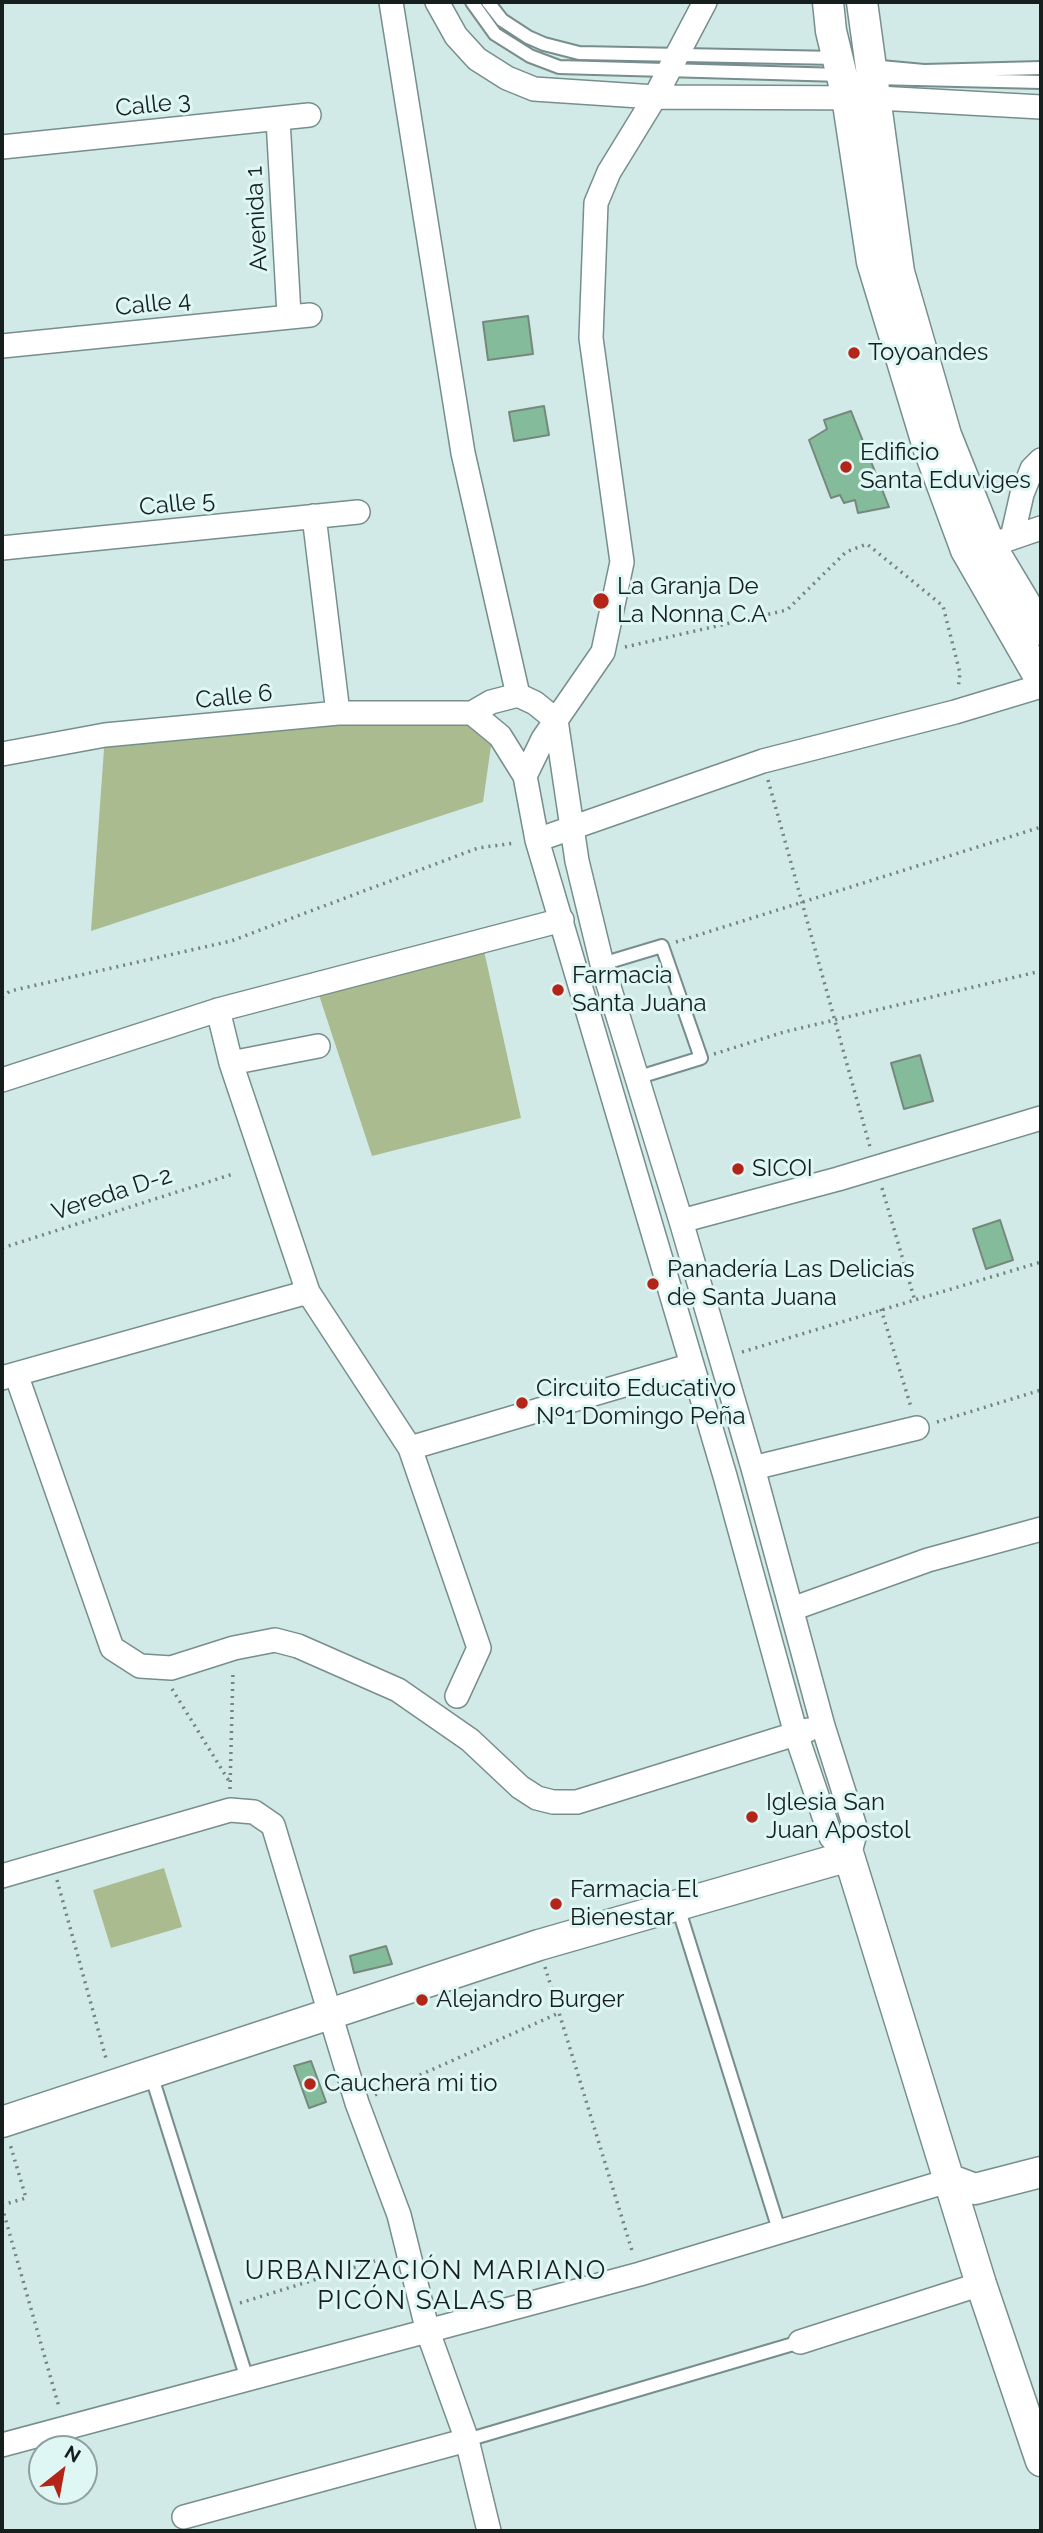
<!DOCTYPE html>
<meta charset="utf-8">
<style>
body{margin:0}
#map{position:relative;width:1043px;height:2533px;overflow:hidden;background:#d1eae7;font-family:Raleway,sans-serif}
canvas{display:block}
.frame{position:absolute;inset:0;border:4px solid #161f1e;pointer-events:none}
.north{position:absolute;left:28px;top:2435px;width:70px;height:70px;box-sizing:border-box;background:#def7f5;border:2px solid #8ea19f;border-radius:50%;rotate:31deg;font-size:19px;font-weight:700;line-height:28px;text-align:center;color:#161f1e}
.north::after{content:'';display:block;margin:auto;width:24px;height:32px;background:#b32518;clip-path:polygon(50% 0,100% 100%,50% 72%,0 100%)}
</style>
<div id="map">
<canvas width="1043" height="2533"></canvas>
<div class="frame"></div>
<div class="north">N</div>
</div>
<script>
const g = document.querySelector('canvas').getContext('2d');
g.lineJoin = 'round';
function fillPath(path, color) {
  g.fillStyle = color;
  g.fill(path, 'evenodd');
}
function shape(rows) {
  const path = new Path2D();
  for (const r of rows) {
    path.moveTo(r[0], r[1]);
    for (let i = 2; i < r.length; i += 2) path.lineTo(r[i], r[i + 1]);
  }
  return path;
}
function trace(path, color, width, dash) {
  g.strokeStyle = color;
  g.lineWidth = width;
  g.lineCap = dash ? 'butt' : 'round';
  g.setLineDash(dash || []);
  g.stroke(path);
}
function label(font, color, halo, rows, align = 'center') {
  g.font = font + ' Raleway,sans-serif';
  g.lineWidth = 6;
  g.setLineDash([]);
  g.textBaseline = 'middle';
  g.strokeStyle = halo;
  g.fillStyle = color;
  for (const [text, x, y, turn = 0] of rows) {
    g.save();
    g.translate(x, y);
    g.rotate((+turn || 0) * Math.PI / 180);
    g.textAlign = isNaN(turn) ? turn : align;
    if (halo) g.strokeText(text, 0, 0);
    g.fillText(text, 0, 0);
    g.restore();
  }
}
fillPath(shape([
 [326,708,495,718,483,802,91,931,105,735],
 [483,946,521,1118,372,1156,318,992],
 [164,1868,182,1927,111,1948,93,1890]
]), '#a9bb8f');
const building = shape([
 [528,316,533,354,488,360,483,322,528,316],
 [544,406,549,435,514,441,509,412,544,406],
 [851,411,889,507,858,513,855,500,844,503,840,495,831,498,809,440,827,429,824,420,851,411],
 [920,1055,933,1101,904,1109,891,1063,920,1055],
 [1000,1220,1013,1260,986,1269,973,1229,1000,1220],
 [386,1946,392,1964,354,1973,350,1956,386,1946],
 [311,2061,326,2102,309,2108,294,2066,311,2061]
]);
fillPath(building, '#84bc9b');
trace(building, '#76887c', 2);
const service = shape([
 [472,2,495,34,530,56,559,67,842,75],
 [488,2,502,20,528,37,544,44,579,53,838,58],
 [870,66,924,71,1041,68],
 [874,78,1041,82],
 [602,964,662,946,701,1058,636,1078],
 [677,1904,780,2233],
 [150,2071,247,2379],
 [467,2440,800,2342]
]);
const minor = shape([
 [391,2,463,453,518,695],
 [437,2,456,36,477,59,507,78,534,89,655,97,878,98,1041,107],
 [278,119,289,315],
 [2,147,309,115],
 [2,346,310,315],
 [314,516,338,713],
 [1012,538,1022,494,1032,469,1041,460],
 [1000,542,1041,528],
 [2,548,358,512],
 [472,713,491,702,518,695,535,703,556,720,577,861,602,964,681,1221,753,1468,823,1726,856,1830,849,1856],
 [472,713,500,736,525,776,537,840,725,1476,796,1734,831,1837,849,1856],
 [2,754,105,735,338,713,472,713],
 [525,776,543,739,603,652,622,562,591,338,596,203,609,172,655,97,705,2],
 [537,840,763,761,955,712,1041,686],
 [218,1010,231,1063,308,1292,410,1448,479,1648,457,1696],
 [231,1063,318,1046],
 [2,1080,218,1010,562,920],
 [681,1221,838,1179,1041,1118],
 [16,1374,112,1648,140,1666,171,1668,234,1648,275,1640,298,1646,398,1690,470,1740,520,1787,537,1798,553,1802,577,1802,808,1730],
 [2,1378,308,1292],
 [410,1448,692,1365],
 [753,1468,917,1428],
 [792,1609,928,1560,1041,1529],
 [2,1876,230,1810,254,1812,273,1825,357,2103,399,2215,428,2332,467,2440,489,2531],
 [800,2342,981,2284],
 [2,2445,640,2274,951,2180],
 [184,2517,467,2440]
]);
const tertiary = shape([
 [828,2,831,31,847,97,872,262,928,447,966,550,1041,680],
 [862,2,899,272,946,435,990,545,1041,630],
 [2,2122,539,1945,849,1856,981,2284,1041,2461],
 [951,2180,975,2189,1041,2172]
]);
trace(service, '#778e8c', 16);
trace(minor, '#778e8c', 26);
trace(tertiary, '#778e8c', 33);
trace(shape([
 [625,647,787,610,846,552,867,544,943,606,960,673,958,689],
 [768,780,870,1147],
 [676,942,1041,827],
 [2,997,10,991,231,941,478,848,515,843],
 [714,1054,784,1032,1041,971],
 [882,1188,915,1301],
 [2,1248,233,1174],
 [881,1309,911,1407],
 [742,1352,1041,1262],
 [937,1422,1041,1390],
 [172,1689,229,1781],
 [230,1789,233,1671],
 [57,1880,107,2062],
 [545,1967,633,2254],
 [375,2095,559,2013],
 [2,2205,26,2198,10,2144],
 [2,2207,59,2407],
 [240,2303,375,2261]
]), '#728381', 3.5, [2, 5]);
trace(service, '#fff', 12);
trace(minor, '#fff', 23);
trace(tertiary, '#fff', 30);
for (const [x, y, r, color] of [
 [854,353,7,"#b32518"],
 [846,467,7,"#b32518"],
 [601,601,9,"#b32518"],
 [558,990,7,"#b32518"],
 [738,1169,7,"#b32518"],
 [653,1284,7,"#b32518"],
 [522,1403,7,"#b32518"],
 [752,1817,7,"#b32518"],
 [556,1904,7,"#b32518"],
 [422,2000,7,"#b32518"],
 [310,2084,7,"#b32518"]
]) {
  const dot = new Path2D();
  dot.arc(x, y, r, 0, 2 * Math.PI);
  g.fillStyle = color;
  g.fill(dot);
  trace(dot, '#def7f5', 2.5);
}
label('24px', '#161f1e', '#def7f5', [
 ["Calle 3",153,105,-6],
 ["Avenida 1",257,219,-93],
 ["Calle 4",153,304,-6],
 ["Calle 5",177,504,-6],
 ["Calle 6",234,697,-6],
 ["Vereda D-2",112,1194,-18]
]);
label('24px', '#161f1e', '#def7f5', [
 ["Toyoandes",868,353],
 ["Edificio",860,453],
 ["Santa Eduviges",860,481],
 ["La Granja De",617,587],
 ["La Nonna C.A",617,615],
 ["Farmacia",572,976],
 ["Santa Juana",572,1004],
 ["SICOI",752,1169],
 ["Panadería Las Delicias",667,1270],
 ["de Santa Juana",667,1298],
 ["Circuito Educativo",536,1389],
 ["Nº1 Domingo Peña",536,1417],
 ["Iglesia San",766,1803],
 ["Juan Apostol",766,1831],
 ["Farmacia El",570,1890],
 ["Bienestar",570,1918],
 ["Alejandro Burger",436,2000],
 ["Cauchera mi tio",324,2084]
], 'left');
g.letterSpacing = '2px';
label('26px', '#161f1e', '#def7f5', [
 ["URBANIZACIÓN MARIANO",426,2271],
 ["PICÓN SALAS B",426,2301]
]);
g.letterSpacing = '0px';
</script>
